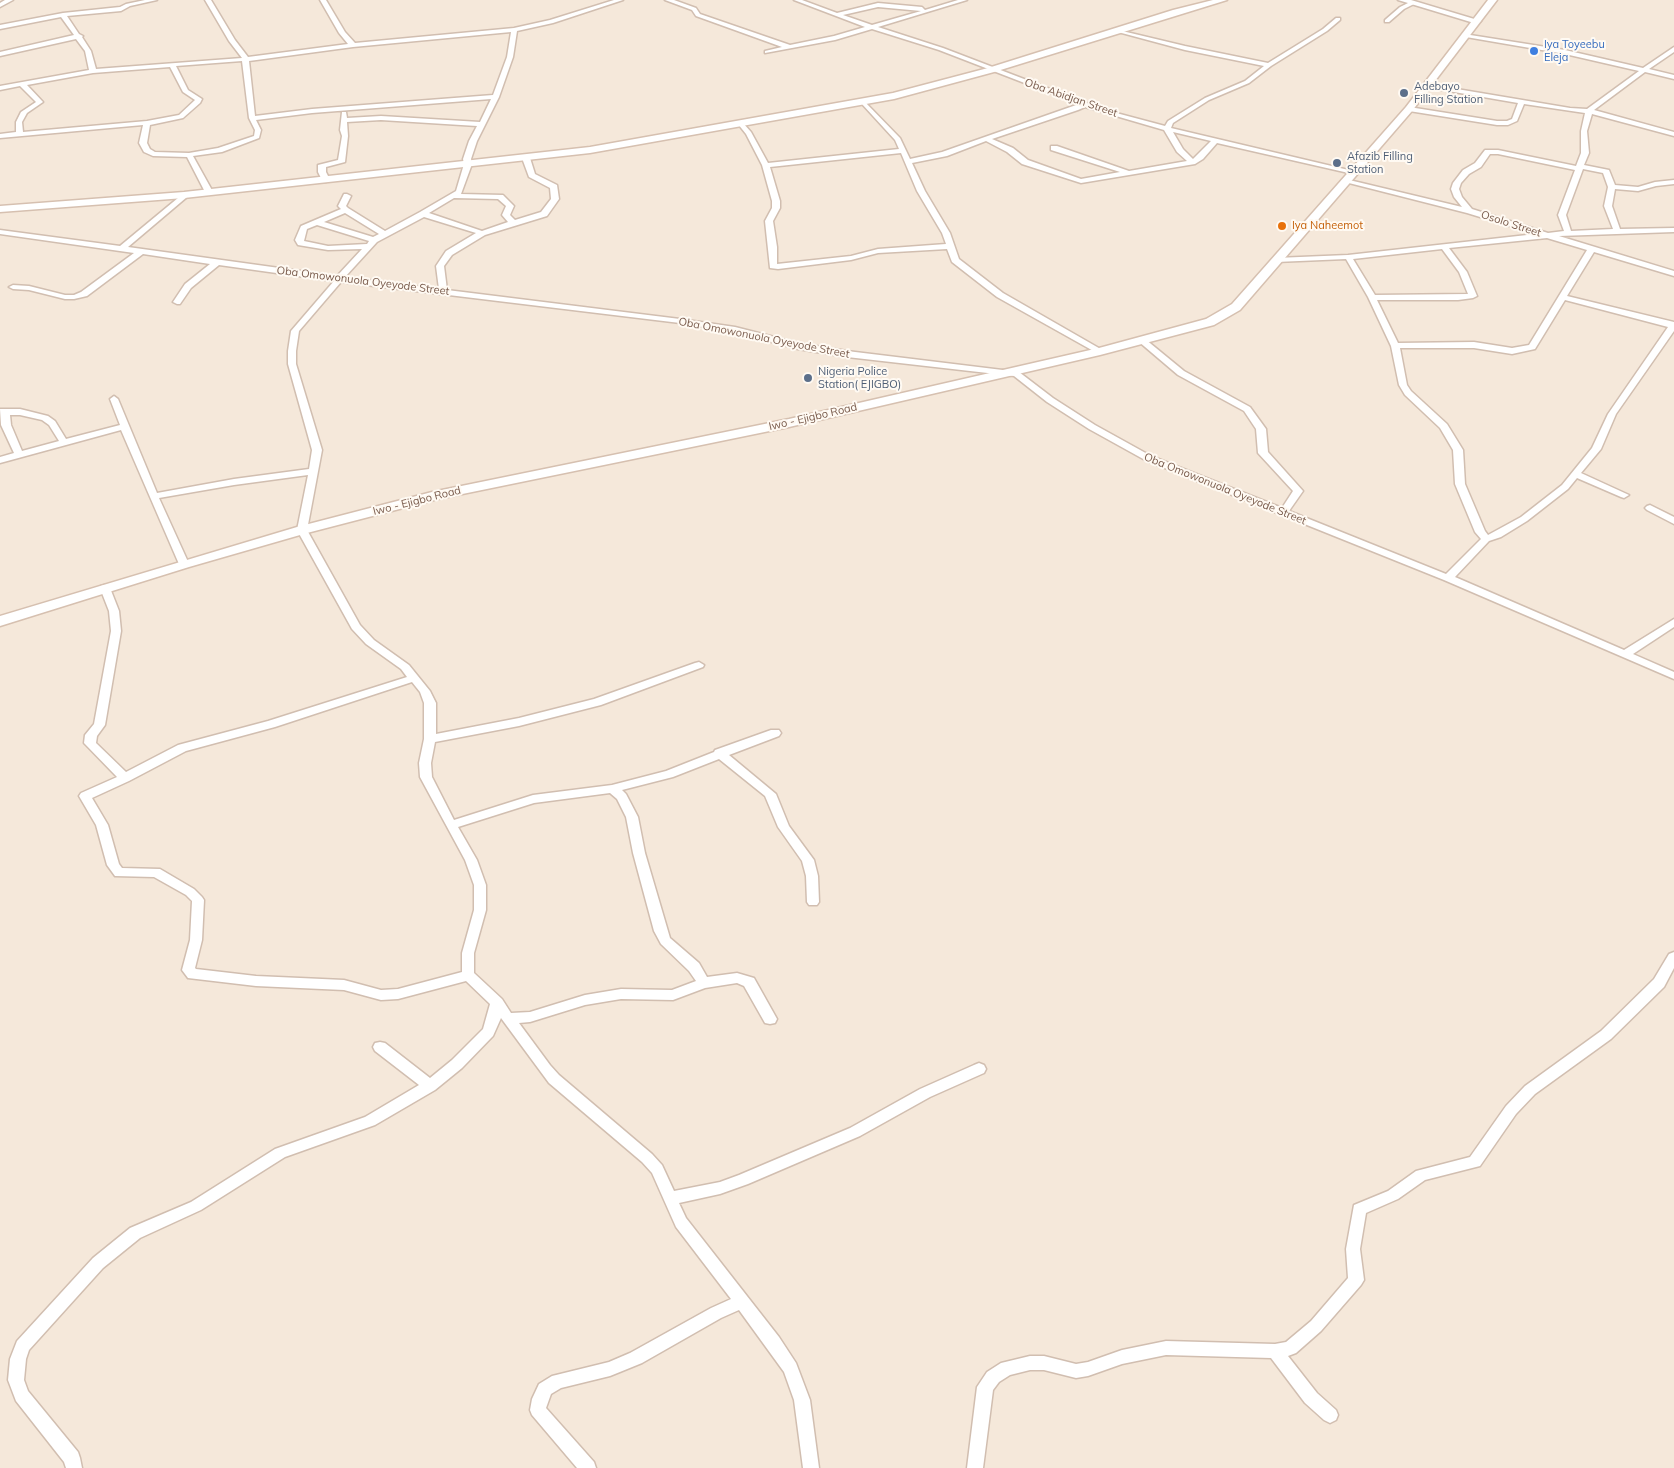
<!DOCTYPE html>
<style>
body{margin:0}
canvas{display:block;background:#fdf6ec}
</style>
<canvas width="1674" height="1468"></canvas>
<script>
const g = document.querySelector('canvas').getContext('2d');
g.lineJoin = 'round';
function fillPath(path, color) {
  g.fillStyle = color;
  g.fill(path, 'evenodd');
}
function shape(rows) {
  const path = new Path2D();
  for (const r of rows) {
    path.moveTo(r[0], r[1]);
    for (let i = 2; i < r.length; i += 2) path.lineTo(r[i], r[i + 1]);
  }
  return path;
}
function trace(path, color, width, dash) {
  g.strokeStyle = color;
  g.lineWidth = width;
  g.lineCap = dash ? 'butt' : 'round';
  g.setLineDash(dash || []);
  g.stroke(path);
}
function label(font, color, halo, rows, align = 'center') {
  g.font = font + ' Mulish,sans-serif';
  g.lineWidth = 4;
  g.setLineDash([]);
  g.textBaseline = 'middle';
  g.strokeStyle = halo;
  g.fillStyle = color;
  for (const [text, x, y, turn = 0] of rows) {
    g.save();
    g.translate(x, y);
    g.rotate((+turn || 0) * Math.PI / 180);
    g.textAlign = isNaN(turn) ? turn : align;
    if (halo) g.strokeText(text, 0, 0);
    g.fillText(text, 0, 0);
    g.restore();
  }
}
fillPath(shape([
 [0,0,1674,0,1674,1468,0,1468]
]), '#f5e8da');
const minor = shape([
 [5,0,13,0,0,7,0,3,5,0],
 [145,0,157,0,130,6,121,11,67,16,79,34,83,36,82,37,91,51,96,69,242,58,229,41,205,0,211,0,235,40,248,57,348,44,339,33,320,0,326,0,345,32,355,43,514,28,550,20,614,0,623,0,553,23,517,31,513,57,499,97,477,141,471,159,472,164,461,194,503,195,514,206,510,215,515,220,541,212,551,199,550,188,529,177,522,158,526,156,530,158,535,174,557,185,559,199,547,216,485,235,452,255,444,266,447,290,680,319,735,327,798,343,847,351,1019,372,1053,398,1095,425,1151,456,1282,508,1293,491,1258,453,1256,429,1244,411,1178,375,1138,341,1142,338,1145,339,1184,371,1250,407,1266,429,1268,452,1303,491,1289,511,1446,574,1481,539,1475,532,1455,484,1453,450,1440,428,1405,395,1399,385,1391,346,1368,297,1346,259,1276,262,1272,260,1276,258,1348,255,1536,234,1467,213,1341,181,1345,179,1462,207,1454,197,1451,189,1453,183,1463,170,1475,163,1485,150,1498,150,1576,166,1581,153,1581,131,1585,113,1524,104,1517,121,1508,125,1497,125,1409,111,1406,109,1409,107,1497,121,1507,121,1512,119,1518,103,1425,87,1425,85,1427,84,1570,108,1587,109,1639,71,1565,54,1466,37,1463,35,1464,34,1565,50,1643,68,1674,47,1674,52,1649,69,1674,75,1674,79,1645,72,1594,110,1674,132,1674,136,1592,114,1587,131,1589,153,1584,165,1609,170,1615,185,1638,187,1655,182,1674,180,1674,184,1656,186,1638,191,1615,189,1612,206,1620,229,1674,228,1674,232,1559,236,1674,271,1674,276,1594,252,1567,296,1674,322,1674,331,1616,414,1601,449,1581,473,1629,495,1624,498,1621,497,1577,478,1568,489,1527,521,1501,537,1489,541,1455,577,1624,650,1674,619,1674,627,1633,654,1674,672,1674,679,1444,580,1145,460,1089,429,1047,402,1014,376,847,357,798,349,735,332,680,323,341,282,299,331,296,351,296,364,322,450,307,530,360,625,374,640,409,665,430,691,436,703,436,734,519,718,594,699,695,663,699,662,704,665,703,667,601,705,519,726,435,742,431,763,432,777,454,820,533,795,612,785,666,771,714,752,715,750,771,730,779,730,781,733,779,736,729,755,776,794,789,826,814,860,818,876,819,902,817,905,809,905,807,902,806,876,802,861,778,827,765,796,719,759,673,777,622,790,626,794,638,817,645,853,670,938,699,963,707,977,737,973,754,978,777,1019,775,1023,770,1024,765,1023,744,986,737,983,705,988,673,1000,621,999,585,1005,530,1022,519,1023,550,1065,559,1075,652,1154,662,1165,674,1191,720,1182,739,1175,850,1128,920,1089,974,1065,979,1063,984,1065,986,1069,984,1073,930,1097,860,1136,748,1184,720,1194,679,1203,686,1218,779,1337,796,1363,810,1400,819,1468,803,1468,794,1400,784,1372,739,1310,721,1318,642,1363,610,1376,561,1388,551,1394,546,1408,594,1462,596,1468,577,1468,532,1415,530,1410,532,1399,539,1384,552,1376,609,1362,630,1353,711,1308,731,1299,676,1227,652,1173,642,1162,549,1083,501,1018,493,1036,462,1068,435,1090,375,1125,285,1157,201,1210,140,1238,103,1268,29,1350,26,1359,24,1380,28,1391,78,1452,80,1458,82,1468,66,1468,64,1462,16,1401,8,1380,10,1359,17,1341,93,1258,130,1228,191,1202,275,1149,365,1117,419,1085,375,1051,373,1047,375,1043,380,1042,385,1043,430,1078,452,1060,483,1029,490,1004,466,981,398,999,381,1000,344,990,256,986,188,978,182,970,190,940,192,901,186,895,154,877,115,876,107,865,96,825,79,796,81,793,117,777,84,743,85,735,94,724,111,631,109,611,100,588,101,586,105,585,110,588,119,611,121,631,105,725,97,736,96,743,126,772,178,745,268,721,407,677,401,669,366,644,352,629,297,530,308,475,234,485,159,498,189,564,184,567,179,564,121,430,0,463,0,457,14,453,1,425,0,409,20,409,48,416,55,421,66,439,120,425,110,399,114,396,118,399,157,493,234,479,309,469,312,450,288,364,288,351,291,331,334,281,219,265,191,288,180,304,177,304,173,302,185,284,210,264,143,254,87,296,74,299,65,299,29,290,13,289,9,287,13,285,29,286,65,295,74,295,81,292,134,253,0,234,0,230,120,246,184,193,187,193,187,197,128,247,337,276,362,249,328,250,298,245,295,240,301,226,341,209,338,206,344,194,347,194,351,196,346,206,348,208,385,231,420,212,456,191,464,164,463,159,469,141,477,126,381,120,347,122,348,136,345,162,326,167,326,172,330,180,326,182,323,182,318,172,318,165,338,160,342,136,340,130,342,112,346,112,347,118,381,116,480,122,491,99,312,113,256,120,261,130,259,138,222,152,193,156,213,192,209,194,205,192,187,157,153,156,144,152,139,143,143,125,0,138,0,134,16,132,16,122,21,112,36,102,20,86,0,90,0,86,89,70,85,51,76,39,0,56,0,52,74,35,61,17,0,29,0,25,63,13,120,7,126,4,145,0],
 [511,32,507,57,493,95,312,109,255,116,249,61,353,47,511,32],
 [242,61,249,118,255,130,254,136,218,148,189,153,155,152,150,149,147,143,150,125,183,118,200,103,202,99,188,90,176,66,242,61],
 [170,67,183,92,195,100,179,115,147,121,23,132,22,122,27,113,43,102,27,85,93,73,170,67],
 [1490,154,1498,154,1575,170,1558,215,1564,231,1548,233,1472,209,1462,197,1459,189,1461,183,1469,174,1481,167,1490,154],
 [1583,169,1603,173,1608,187,1604,206,1613,229,1571,231,1566,215,1583,169],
 [454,198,498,199,506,206,502,215,508,222,482,231,429,213,454,198],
 [345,213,379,234,373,237,324,222,345,213],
 [424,217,476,233,446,251,436,266,439,289,345,277,377,242,424,217],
 [317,225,369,241,367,244,328,246,304,241,307,229,317,225],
 [1547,238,1587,250,1529,345,1512,348,1474,342,1398,343,1377,300,1458,300,1473,298,1477,296,1467,272,1449,248,1547,238],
 [1442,249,1459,272,1468,294,1375,295,1353,259,1442,249],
 [1565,300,1668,327,1608,414,1592,448,1562,485,1521,517,1488,535,1485,531,1465,484,1463,450,1447,424,1411,391,1407,385,1400,348,1474,348,1512,354,1535,349,1565,300],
 [10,415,20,415,42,420,49,425,59,441,22,451,11,425,10,415],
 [412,682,420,692,424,703,424,739,419,763,420,777,465,860,474,885,474,910,462,953,462,972,398,989,381,990,344,980,256,976,196,969,195,968,202,940,204,900,202,897,194,889,160,869,122,868,119,864,108,825,92,798,129,781,186,751,275,727,412,682],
 [610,793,617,799,626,817,633,853,654,931,661,944,689,971,696,981,672,990,621,989,585,995,530,1012,511,1013,502,999,474,973,474,953,486,910,486,885,477,860,458,827,534,803,610,793],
 [665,0,674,0,696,8,700,14,790,45,834,36,865,27,794,0,802,0,837,13,878,3,922,7,925,10,958,0,967,0,878,27,943,48,1105,110,1165,126,1168,121,1205,98,1245,81,1264,66,1185,50,1118,32,1118,30,1185,46,1268,63,1323,29,1336,18,1340,18,1340,20,1327,31,1271,66,1249,83,1209,100,1173,123,1171,128,1357,172,1353,174,1217,143,1203,159,1195,164,1081,183,1022,164,1007,152,986,141,947,156,912,163,925,191,950,233,959,259,1003,293,1104,351,1103,353,1097,353,997,297,952,262,947,249,878,253,851,260,778,269,770,268,765,221,772,208,772,201,762,165,746,134,738,124,743,123,751,132,768,163,899,149,895,140,862,104,862,102,864,101,900,138,910,159,942,152,1079,104,939,50,872,29,835,40,765,53,765,51,782,47,696,16,692,10,665,0],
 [878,7,921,11,872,25,843,15,878,7],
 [1085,107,1164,130,1177,152,1187,161,1129,171,1057,146,1051,146,1051,150,1120,172,1081,179,1028,160,1013,148,992,139,1078,110,1085,107],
 [1173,132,1211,141,1193,159,1183,149,1173,132],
 [901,153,917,191,942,233,946,244,878,249,851,256,777,264,777,247,773,221,780,208,780,201,770,167,901,153],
 [1412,1,1415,3,1414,4,1404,9,1389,22,1385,22,1385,20,1400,7,1412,1],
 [1650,505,1674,517,1674,524,1647,510,1645,508,1647,506,1650,505],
 [1674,952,1674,968,1664,987,1611,1039,1535,1094,1516,1114,1480,1166,1425,1180,1398,1199,1366,1213,1360,1249,1364,1280,1361,1285,1321,1331,1296,1353,1288,1356,1317,1393,1336,1410,1338,1415,1336,1420,1330,1423,1324,1420,1305,1403,1271,1358,1166,1355,1122,1364,1088,1376,1076,1378,1044,1370,1030,1370,1010,1375,999,1382,993,1390,983,1468,967,1468,977,1387,987,1372,1001,1363,1030,1356,1044,1356,1076,1364,1088,1362,1122,1350,1166,1341,1275,1344,1286,1342,1311,1321,1348,1278,1346,1249,1354,1205,1388,1191,1416,1171,1470,1157,1506,1106,1525,1086,1601,1031,1654,979,1669,954,1674,952]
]);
const tertiary = shape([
 [1398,0,1411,0,1481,21,1474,23,1398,0]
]);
const secondary = shape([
 [1213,0,1227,0,994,72,894,99,590,153,184,198,0,212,0,206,184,192,590,147,893,93,988,68,1173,10,1213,0],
 [1488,0,1497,0,1412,111,1240,310,1214,325,1100,355,789,427,438,499,307,533,189,567,0,626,0,616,297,527,432,492,789,419,1099,348,1206,319,1232,304,1406,107,1488,0]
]);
trace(minor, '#d1beb0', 3);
trace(tertiary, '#d1beb0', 3);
trace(secondary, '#d6c0b0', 3);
fillPath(minor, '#fff');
fillPath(tertiary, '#fff');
fillPath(secondary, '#fff');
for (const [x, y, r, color] of [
 [1534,51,5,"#3f7fe0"],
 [1404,93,5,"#5c6f8a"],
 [1337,163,5,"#5c6f8a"],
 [1282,226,5,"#e8710a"],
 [808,378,5,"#5c6f8a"]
]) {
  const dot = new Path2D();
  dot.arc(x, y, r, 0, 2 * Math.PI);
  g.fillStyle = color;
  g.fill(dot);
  trace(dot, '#fffaf3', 2);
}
label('11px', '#366cbe', '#fffaf3', [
 ["Iya Toyeebu",1544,45],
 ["Eleja",1544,58]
], 'left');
label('11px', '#4e5e75', '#fffaf3', [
 ["Adebayo",1414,87],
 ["Filling Station",1414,100],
 ["Afazib Filling",1347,157],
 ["Station",1347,170],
 ["Nigeria Police",818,372],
 ["Station( EJIGBO)",818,385]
], 'left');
label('11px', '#7a5c4d', '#fffaf3', [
 ["Oba Abidjan Street",1071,98,19],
 ["Osolo Street",1511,224,18],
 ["Oba Omowonuola Oyeyode Street",363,281,7],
 ["Oba Omowonuola Oyeyode Street",764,338,11],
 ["Iwo - Ejigbo Road",813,417,-13],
 ["Oba Omowonuola Oyeyode Street",1225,489,22],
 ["Iwo - Ejigbo Road",417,501,-14]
]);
label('11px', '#c56008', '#fffaf3', [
 ["Iya Naheemot",1292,226]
], 'left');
</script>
